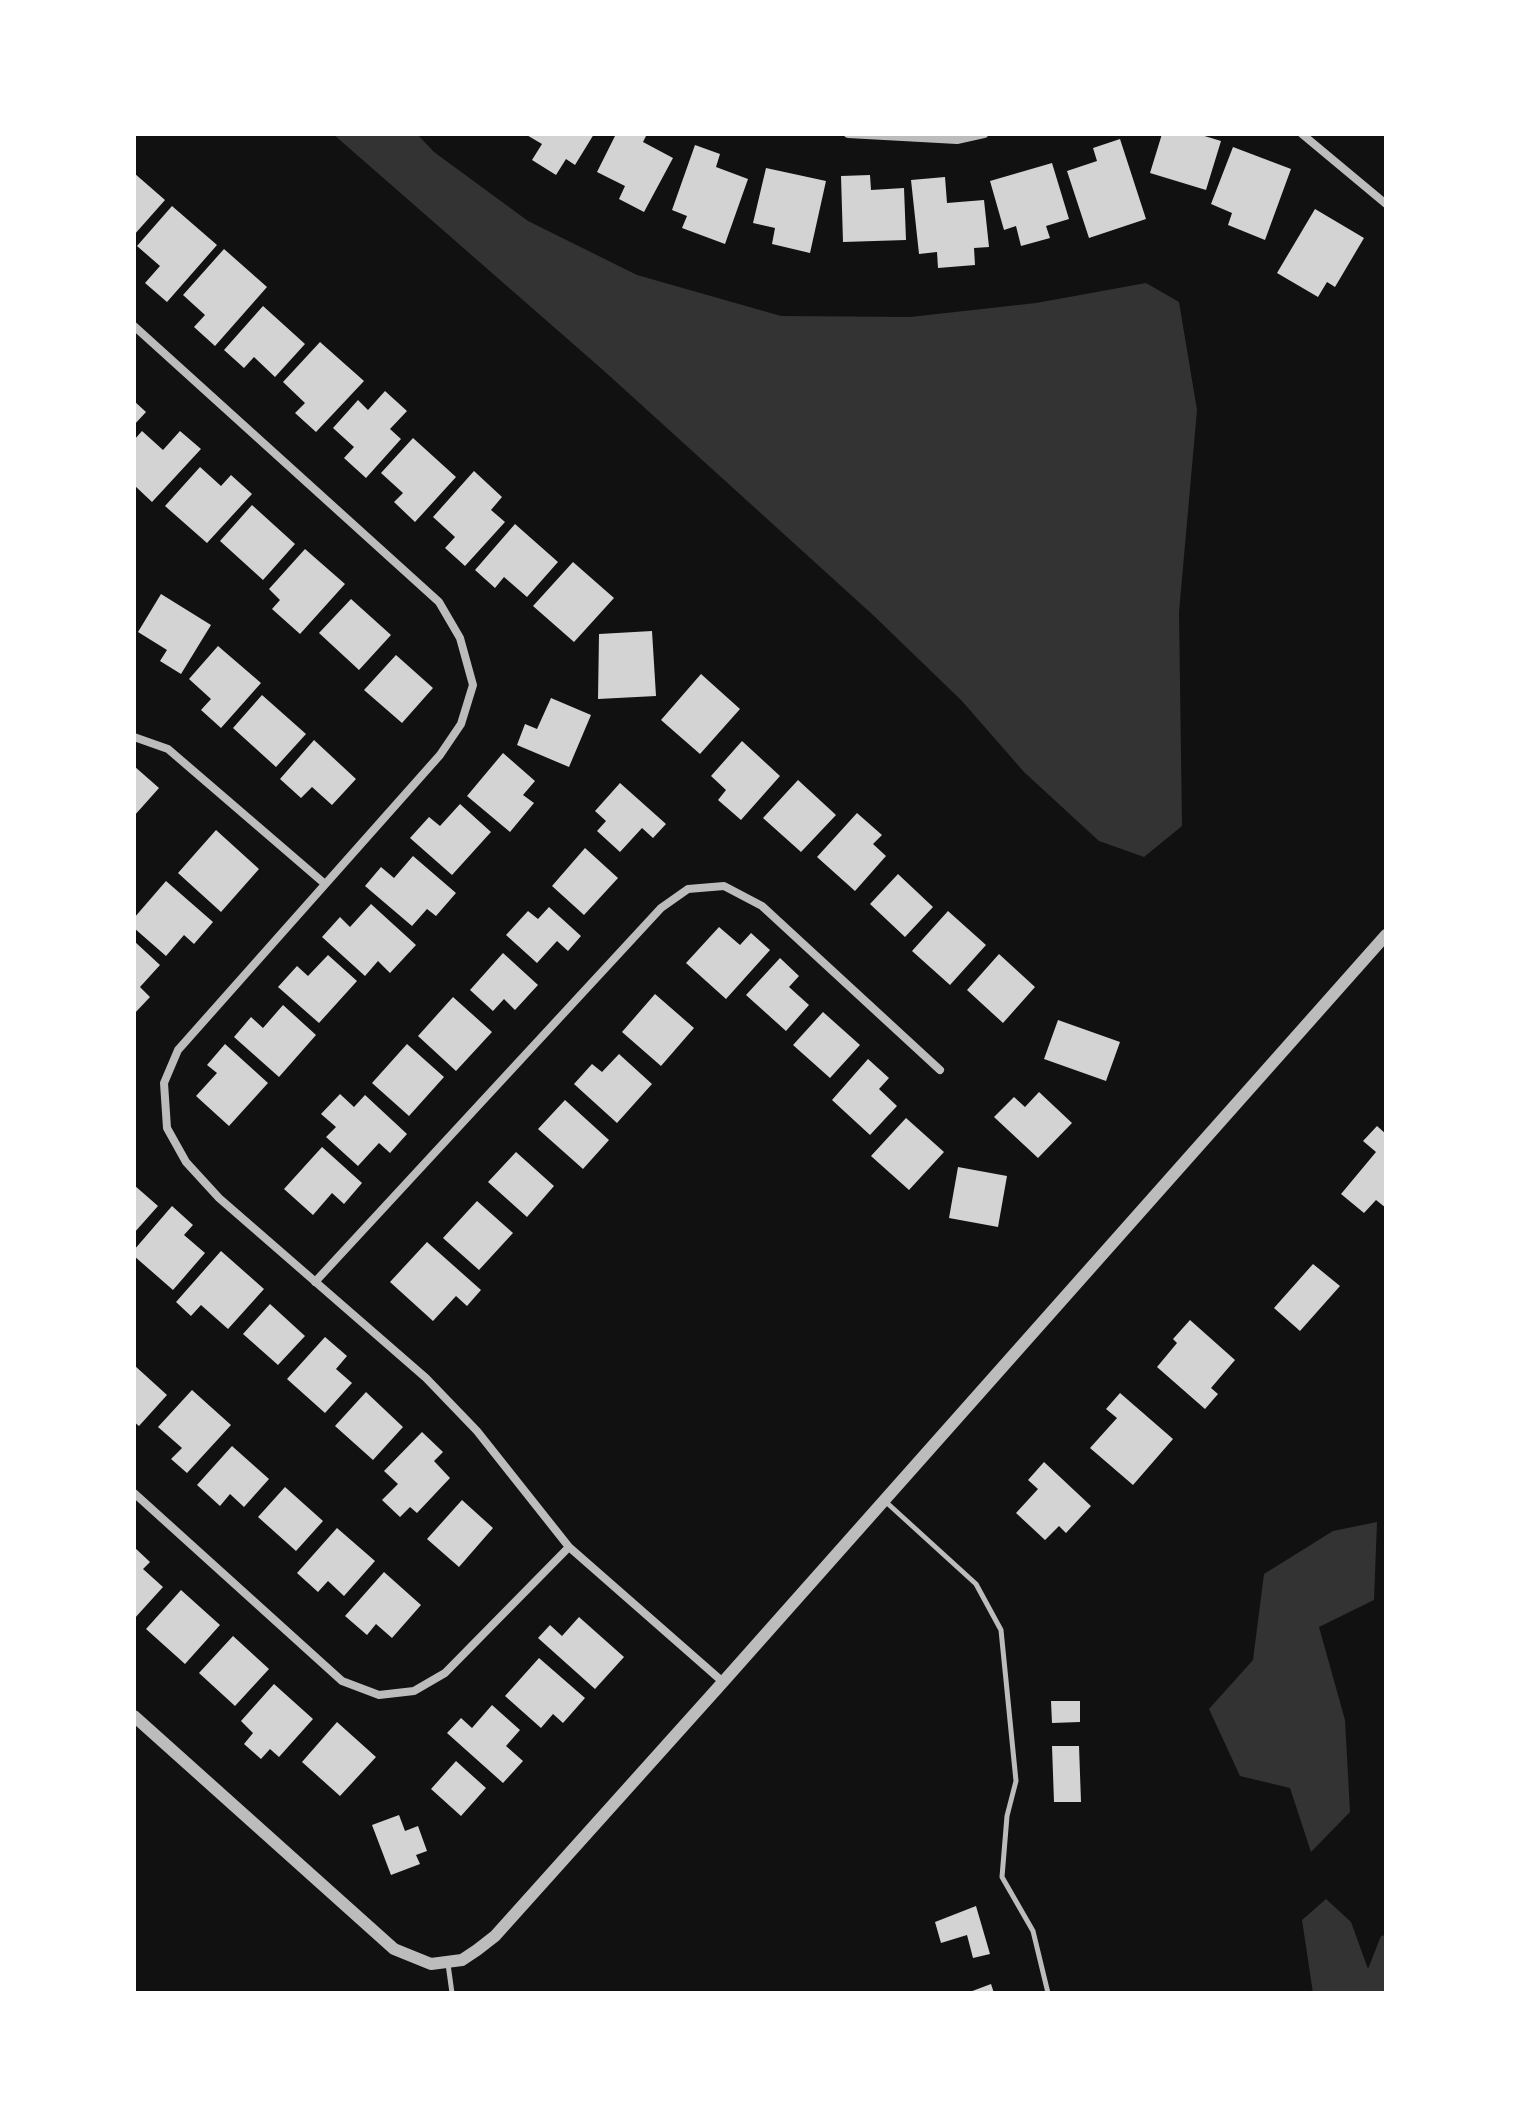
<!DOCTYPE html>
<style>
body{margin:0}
#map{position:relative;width:1520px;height:2127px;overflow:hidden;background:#111;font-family:Cabin,sans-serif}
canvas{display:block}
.frame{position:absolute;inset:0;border:136px solid #fff;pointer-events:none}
</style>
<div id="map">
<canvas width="1520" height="2127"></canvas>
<div class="frame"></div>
</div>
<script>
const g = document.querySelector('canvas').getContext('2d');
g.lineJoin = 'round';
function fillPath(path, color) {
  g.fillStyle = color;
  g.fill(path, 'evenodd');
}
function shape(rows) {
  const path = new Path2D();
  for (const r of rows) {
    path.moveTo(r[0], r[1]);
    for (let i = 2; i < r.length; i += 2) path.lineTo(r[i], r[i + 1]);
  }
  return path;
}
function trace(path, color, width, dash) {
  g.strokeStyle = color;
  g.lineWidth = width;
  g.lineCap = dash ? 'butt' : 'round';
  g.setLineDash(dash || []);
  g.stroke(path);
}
fillPath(shape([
 [333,134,417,134,434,152,528,221,637,275,781,316,910,317,1036,303,1146,283,1179,302,1197,410,1179,612,1182,826,1144,857,1099,841,1024,772,962,701,873,615,603,370],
 [1377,1522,1374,1600,1319,1627,1345,1720,1350,1812,1311,1852,1290,1788,1240,1776,1209,1709,1253,1660,1264,1574,1333,1531],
 [1326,1899,1351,1922,1368,1969,1381,1936,1386,1935,1386,1993,1313,1993,1302,1920]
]), '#333');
fillPath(shape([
 [525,134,594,134,575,165,566,159,556,175,532,160,542,144],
 [616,134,647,134,643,142,673,158,644,212,619,199,625,186,597,172],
 [1162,134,1198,134,1221,141,1206,190,1150,173],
 [1120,139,1146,219,1089,238,1067,171,1097,161,1093,148],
 [695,145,720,154,716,167,748,179,725,244,682,228,687,216,672,210],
 [1233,147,1291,169,1265,240,1228,225,1232,213,1211,204],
 [1052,163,1069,219,1046,226,1050,238,1021,246,1016,226,1004,230,990,181],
 [766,168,826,181,810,253,772,244,775,228,753,223],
 [134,173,165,200,134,235],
 [870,175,871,190,904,188,906,240,843,242,841,176],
 [945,177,947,203,984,200,989,247,974,248,975,265,938,268,937,252,919,254,911,180],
 [172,206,217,245,167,302,145,283,160,266,137,246],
 [1315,209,1364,238,1335,287,1327,282,1318,297,1277,273],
 [224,249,267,287,215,346,194,327,205,315,183,295],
 [263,306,305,344,275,377,254,357,244,368,224,350],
 [320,342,364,381,316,432,295,413,305,403,283,382],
 [385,391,407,411,390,429,401,439,366,478,344,458,354,447,333,428,358,400,368,410],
 [134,401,146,412,134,425],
 [142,431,163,450,180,431,201,449,152,502,134,485,134,440],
 [413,438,456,477,415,522,394,502,403,493,381,473],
 [200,467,221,486,231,475,252,494,207,543,165,506],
 [474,471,502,497,491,510,505,522,465,566,445,548,455,537,433,517],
 [252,505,295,544,263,580,220,541],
 [515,524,558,562,527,597,504,577,495,588,475,570],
 [305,549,345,584,300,634,272,609,280,600,269,589],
 [573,562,614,598,574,642,533,606],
 [161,594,211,625,181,674,160,661,167,650,138,632],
 [351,599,391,635,359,670,319,633],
 [652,631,656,696,598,699,599,634],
 [218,646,261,683,221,728,201,710,211,699,189,679],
 [396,655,433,688,402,723,364,690],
 [701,674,740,709,700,754,661,720],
 [262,695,306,734,276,767,233,728],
 [551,698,591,715,569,767,517,745,525,724,537,729],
 [314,740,356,779,332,805,312,787,301,798,280,779],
 [742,741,780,776,741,820,718,800,726,790,711,776],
 [503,753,535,781,523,795,534,803,510,832,467,796],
 [134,766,159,788,134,816],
 [798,780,836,815,801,852,763,818],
 [620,783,666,824,653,838,642,828,620,852,597,831,606,821,595,811],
 [460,804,491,832,452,875,410,838,429,817,440,826],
 [857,813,882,835,873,844,886,856,855,891,817,857],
 [216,830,259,869,221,912,178,873],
 [585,848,618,878,584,915,552,886],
 [413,856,456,893,436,916,427,909,412,926,365,886,381,867,394,878],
 [898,874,933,907,905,937,870,904],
 [166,881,213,922,194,944,184,935,166,956,134,928,134,918],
 [371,904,416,945,390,973,378,961,365,976,322,937,340,917,350,927],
 [549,907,581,936,568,951,557,941,537,963,506,935,528,911,538,919],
 [948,911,986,945,950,985,912,951],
 [719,927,740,945,751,933,770,950,726,999,686,963],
 [134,941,160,965,140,987,150,997,134,1014],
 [503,953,538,985,515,1010,504,999,493,1011,470,990],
 [999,954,1035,987,1003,1023,967,990],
 [328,955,357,981,319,1023,278,987,297,966,308,976],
 [780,958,799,976,789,987,809,1005,786,1031,746,995],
 [655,994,694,1028,661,1066,622,1032],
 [453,997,492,1032,456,1071,418,1036],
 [283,1005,316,1035,279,1077,234,1037,251,1017,263,1028],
 [823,1012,860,1045,830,1078,793,1045],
 [1058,1020,1120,1042,1106,1081,1044,1059],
 [225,1044,268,1083,229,1126,196,1096,217,1073,207,1065],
 [407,1044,444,1077,409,1116,372,1083],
 [619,1054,652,1084,617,1123,574,1084,592,1064,602,1072],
 [868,1059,889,1078,879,1089,897,1106,870,1135,832,1100],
 [1039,1092,1072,1123,1038,1158,994,1117,1014,1097,1025,1107],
 [340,1094,354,1107,365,1095,407,1134,390,1153,379,1143,358,1166,326,1137,336,1127,321,1114],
 [565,1100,609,1140,583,1169,538,1129],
 [906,1118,944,1152,909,1190,871,1156],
 [1377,1126,1386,1134,1386,1208,1376,1200,1364,1213,1341,1194,1376,1152,1363,1141],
 [322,1147,362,1183,344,1204,332,1193,313,1215,284,1189],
 [516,1152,554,1186,527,1217,488,1182],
 [958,1167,1007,1176,998,1227,949,1218],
 [134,1185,158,1206,134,1233],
 [477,1201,513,1233,479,1270,443,1238],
 [172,1206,193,1225,184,1235,205,1253,173,1290,134,1256,134,1250],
 [427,1242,481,1290,467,1306,456,1296,433,1321,390,1282],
 [221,1251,264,1289,228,1329,201,1305,191,1316,176,1302],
 [1313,1264,1340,1286,1300,1331,1274,1308],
 [270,1304,305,1336,278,1365,243,1334],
 [1190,1320,1235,1360,1211,1388,1218,1394,1205,1409,1157,1367,1177,1343,1173,1339],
 [325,1337,347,1356,336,1369,352,1383,325,1413,287,1379],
 [134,1365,167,1395,139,1426,134,1422],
 [192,1390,231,1425,187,1473,171,1459,182,1448,158,1427],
 [366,1392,403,1427,373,1460,335,1426],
 [1120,1393,1173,1439,1133,1485,1090,1448,1117,1418,1106,1409],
 [422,1432,443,1452,434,1461,450,1478,417,1513,410,1507,400,1517,382,1500,398,1484,384,1471],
 [232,1446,269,1479,244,1507,230,1494,220,1506,197,1485],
 [1044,1462,1091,1506,1066,1533,1059,1526,1045,1540,1016,1513,1038,1489,1028,1480],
 [285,1487,323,1521,296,1551,258,1517],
 [462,1500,493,1528,459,1567,427,1539],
 [337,1528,375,1561,344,1596,328,1581,318,1592,297,1573],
 [134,1547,150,1562,143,1569,163,1587,134,1619],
 [384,1572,421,1605,392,1638,376,1624,367,1635,345,1616],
 [181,1590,220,1625,185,1664,146,1629],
 [579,1617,624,1657,595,1689,538,1638,550,1625,562,1636],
 [233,1636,269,1669,235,1706,199,1673],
 [539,1658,585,1698,563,1723,553,1714,541,1728,505,1696],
 [274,1684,313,1719,279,1757,270,1749,261,1759,244,1744,253,1733,241,1721],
 [1051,1701,1080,1701,1080,1722,1052,1723],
 [492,1705,520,1730,506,1746,523,1761,503,1783,447,1733,461,1718,472,1728],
 [337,1722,376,1757,340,1796,302,1762],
 [1052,1746,1079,1746,1081,1802,1054,1802],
 [456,1761,486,1788,461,1816,431,1789],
 [399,1815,405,1831,418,1826,427,1851,416,1855,420,1864,391,1875,372,1825],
 [976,1906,990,1954,973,1958,967,1935,941,1943,935,1922],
 [991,1984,994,1993,967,1993]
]), '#d3d3d3');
trace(shape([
 [886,1502,976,1584,1001,1630,1016,1781,1007,1816,1002,1877,1033,1931,1048,1993],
 [448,1964,452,1993]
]), '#bcbcbc', 5);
trace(shape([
 [848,134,957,140,984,134],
 [1302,134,1386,204],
 [134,326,439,602,460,638,473,685,461,724,440,755,178,1050,164,1083,167,1128,186,1162,219,1198,426,1378,477,1431,569,1547,723,1682],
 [134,737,168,749,325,884],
 [315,1282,661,908,688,889,724,886,762,906,940,1070],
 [134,1493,342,1681,379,1695,414,1691,445,1673,569,1547]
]), '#bcbcbc', 8);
trace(shape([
 [134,1716,394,1949,431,1964,462,1960,477,1950,495,1936,723,1682,1386,935]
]), '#bcbcbc', 12);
</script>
